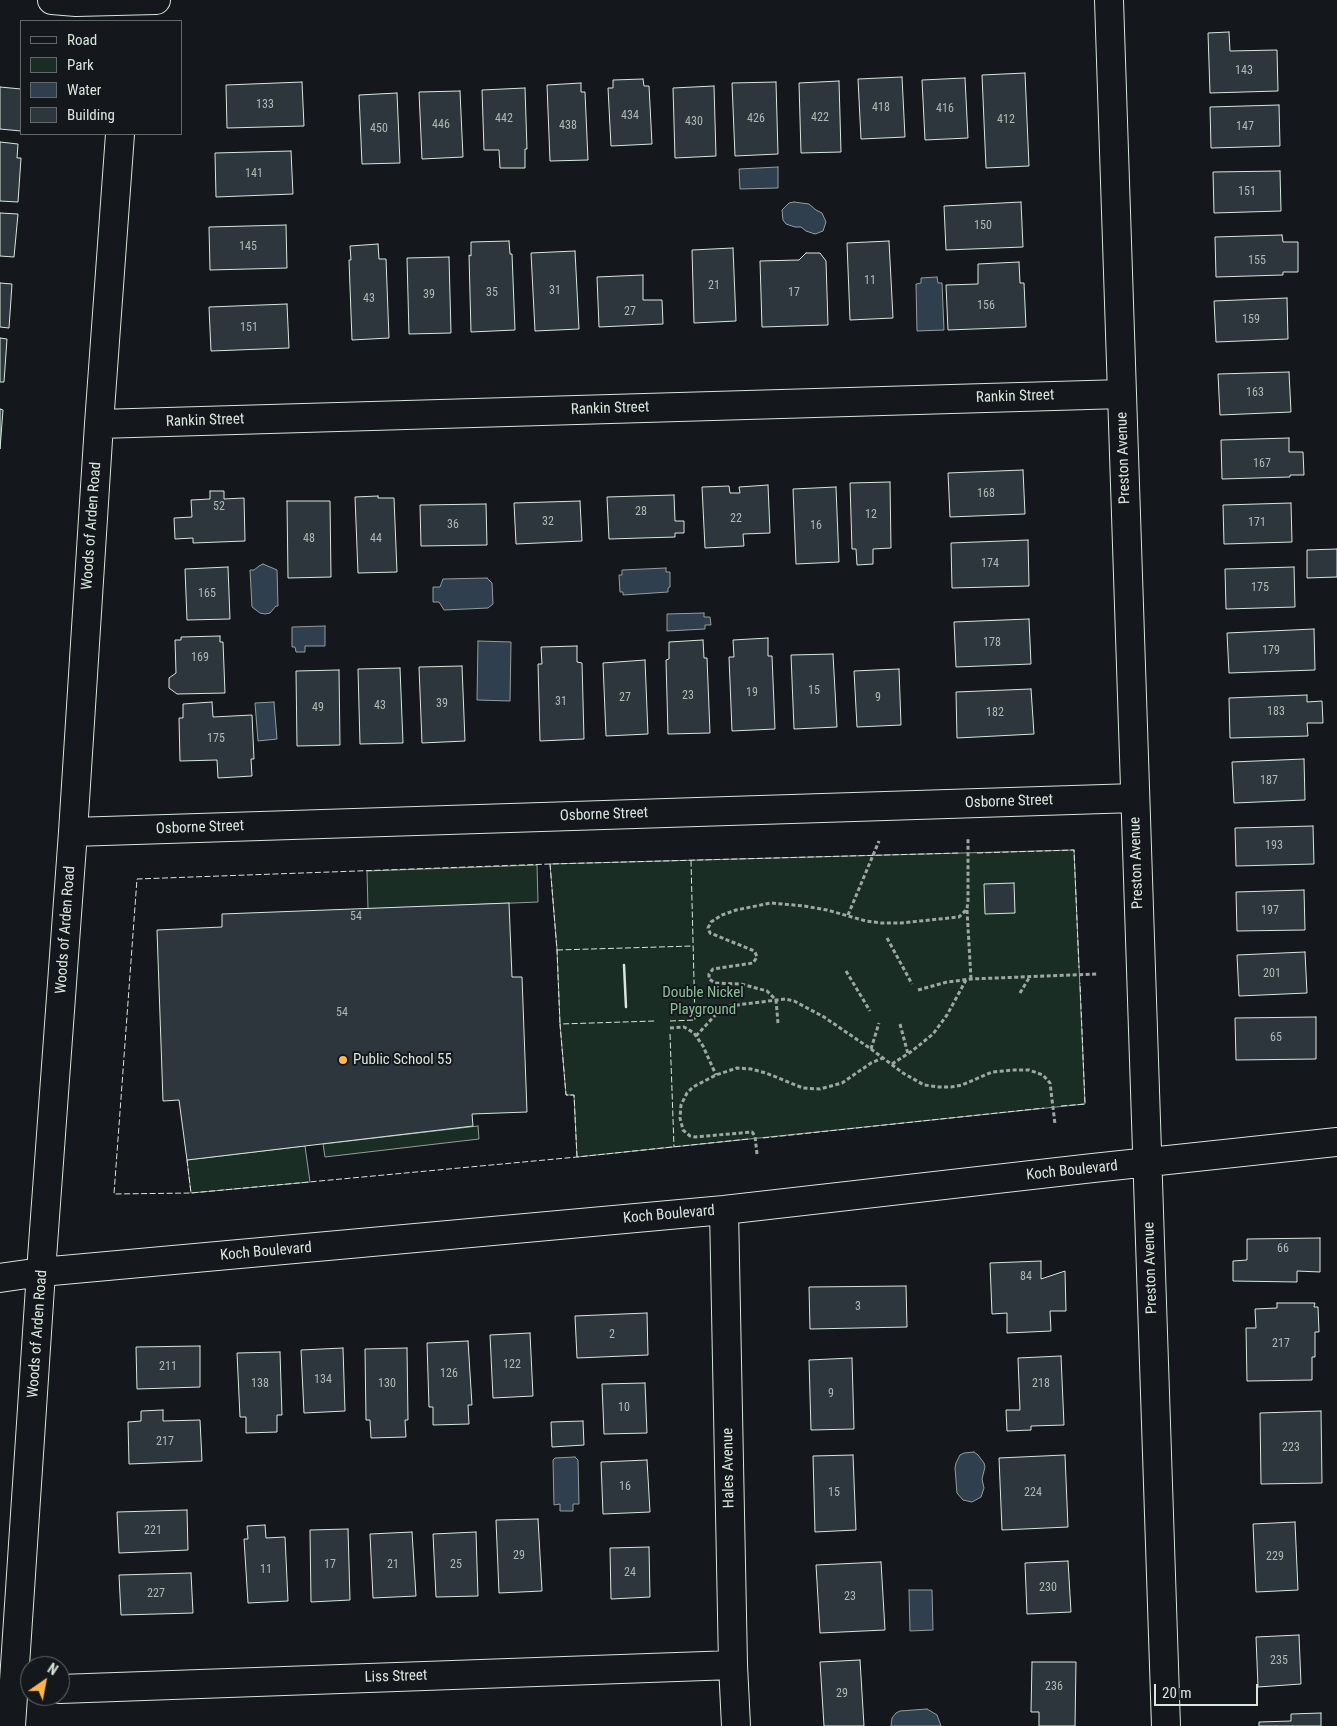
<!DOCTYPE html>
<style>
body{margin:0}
#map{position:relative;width:1337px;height:1726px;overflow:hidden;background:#14181c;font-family:"Roboto Condensed",sans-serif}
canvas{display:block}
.legend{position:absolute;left:20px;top:20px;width:162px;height:115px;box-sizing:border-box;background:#14181c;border:1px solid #626a69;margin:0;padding:6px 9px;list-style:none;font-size:15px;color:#d8e6dc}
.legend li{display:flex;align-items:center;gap:10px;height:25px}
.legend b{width:25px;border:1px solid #626a69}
.north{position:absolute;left:20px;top:1656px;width:50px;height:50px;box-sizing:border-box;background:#14181c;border:1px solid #626a69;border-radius:50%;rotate:33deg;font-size:14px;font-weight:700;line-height:20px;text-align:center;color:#d8e6dc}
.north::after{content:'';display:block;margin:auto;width:18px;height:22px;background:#ffb74d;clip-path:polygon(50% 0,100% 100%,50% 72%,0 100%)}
.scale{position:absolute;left:1154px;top:1684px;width:104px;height:22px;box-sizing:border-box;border:2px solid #d8e6dc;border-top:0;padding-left:6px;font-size:15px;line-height:18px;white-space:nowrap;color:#d8e6dc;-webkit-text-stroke:4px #14181c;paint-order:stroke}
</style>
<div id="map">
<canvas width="1337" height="1726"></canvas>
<ul class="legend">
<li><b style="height:6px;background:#14181c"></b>Road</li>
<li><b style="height:14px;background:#1a2d24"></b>Park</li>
<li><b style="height:14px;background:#2f3f4d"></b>Water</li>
<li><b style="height:14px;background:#2c363c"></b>Building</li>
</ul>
<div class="north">N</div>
<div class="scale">20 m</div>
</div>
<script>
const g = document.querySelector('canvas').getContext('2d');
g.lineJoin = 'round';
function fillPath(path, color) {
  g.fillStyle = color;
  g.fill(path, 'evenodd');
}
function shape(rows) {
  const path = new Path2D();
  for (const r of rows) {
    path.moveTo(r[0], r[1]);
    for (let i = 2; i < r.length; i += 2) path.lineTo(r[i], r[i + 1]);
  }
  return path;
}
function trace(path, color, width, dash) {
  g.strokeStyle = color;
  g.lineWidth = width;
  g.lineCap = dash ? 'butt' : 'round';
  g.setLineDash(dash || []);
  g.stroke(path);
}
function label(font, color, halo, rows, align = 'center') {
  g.font = font + ' "Roboto Condensed",sans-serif';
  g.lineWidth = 4;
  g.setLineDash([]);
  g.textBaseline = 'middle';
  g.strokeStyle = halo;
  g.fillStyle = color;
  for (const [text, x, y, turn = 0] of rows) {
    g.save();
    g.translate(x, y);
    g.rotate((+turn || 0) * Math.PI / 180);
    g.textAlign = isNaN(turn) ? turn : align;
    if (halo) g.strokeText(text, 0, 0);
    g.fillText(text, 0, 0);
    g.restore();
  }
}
const green = shape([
 [1074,850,1085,1104,577,1157,574,1095,566,1095,560,1024,557,950,550,864,1074,850],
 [537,865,538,902,368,909,367,871,537,865],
 [478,1126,479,1139,325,1157,323,1144,478,1126],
 [305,1146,310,1182,191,1193,187,1160,305,1146]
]);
fillPath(green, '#1a2d24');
trace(green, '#939e99', 1);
const water = shape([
 [778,167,778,188,740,189,739,169,778,167],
 [794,202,809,204,816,210,822,213,826,222,823,231,815,234,806,231,801,227,795,227,786,224,783,220,782,210,789,203,794,202],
 [937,277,938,283,942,283,944,330,917,331,916,284,921,283,921,278,937,277],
 [263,564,277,570,278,606,276,606,270,613,265,614,260,613,252,607,250,570,254,570,259,566,263,564],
 [666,568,666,572,670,572,670,587,668,588,668,592,623,595,623,592,620,592,619,575,622,575,622,570,666,568],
 [487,578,492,583,493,604,488,608,444,610,439,602,433,602,433,587,440,587,443,579,487,578],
 [704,613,704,617,710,617,711,625,705,625,705,629,667,631,667,614,704,613],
 [325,626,325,646,305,646,305,652,296,652,295,647,292,647,292,627,325,626],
 [478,641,511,642,510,701,477,700,478,641],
 [274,702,277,739,258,741,255,703,274,702],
 [974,1452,978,1455,984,1463,985,1467,982,1479,984,1488,981,1497,972,1502,963,1500,957,1493,955,1468,956,1463,960,1455,964,1453,974,1452],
 [575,1457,578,1460,579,1504,573,1504,573,1511,560,1511,560,1504,554,1505,553,1460,555,1458,575,1457],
 [909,1590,932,1590,933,1630,910,1631,909,1590],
 [927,1709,937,1715,941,1726,891,1726,892,1718,896,1713,900,1711,927,1709]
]);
fillPath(water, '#2f3f4d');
trace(water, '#939e99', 1);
const building = shape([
 [1229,32,1230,51,1277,50,1278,91,1210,93,1208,33,1229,32],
 [1025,73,1029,166,986,168,982,75,1025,73],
 [902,77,905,137,861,139,858,79,902,77],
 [965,78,968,138,925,140,922,80,965,78],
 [643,79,644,86,649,86,652,144,611,146,608,88,613,88,613,80,643,79],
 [839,81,841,152,801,153,799,83,839,81],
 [302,82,304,126,227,128,226,85,302,82],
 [776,82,778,154,735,156,732,83,776,82],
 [581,83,581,92,585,92,588,160,550,161,547,85,581,83],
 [714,86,716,156,675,158,673,88,714,86],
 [0,87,21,89,21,131,0,129,0,87],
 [525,88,527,149,525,149,525,168,500,168,499,150,484,150,482,90,525,88],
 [460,91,463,157,422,159,419,92,460,91],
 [397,93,400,163,362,164,359,95,397,93],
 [1279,105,1280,146,1211,148,1210,107,1279,105],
 [0,142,18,144,17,158,21,158,18,202,0,201,0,142],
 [291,151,293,194,216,197,215,153,291,151],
 [1280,171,1281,211,1214,213,1213,172,1280,171],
 [1021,202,1023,247,946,250,944,206,1021,202],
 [0,213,18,214,14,257,0,256,0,213],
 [286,225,287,268,210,270,209,227,286,225],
 [1282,235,1283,242,1298,242,1298,272,1283,272,1283,275,1216,277,1215,237,1282,235],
 [509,241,510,254,512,254,515,330,471,332,469,255,471,256,471,242,509,241],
 [889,241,893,318,850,320,847,243,889,241],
 [378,244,379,259,386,259,389,338,352,340,349,260,351,260,350,246,378,244],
 [733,248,736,321,694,323,692,250,733,248],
 [575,251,579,329,535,331,531,253,575,251],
 [806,253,820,253,826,261,828,325,762,327,760,261,799,260,806,253],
 [449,257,451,333,409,334,407,258,449,257],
 [1019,262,1020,283,1024,283,1026,327,948,330,946,285,978,284,978,264,1019,262],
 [643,275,643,300,662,300,663,324,599,327,597,277,643,275],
 [0,283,12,284,9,328,0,327,0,283],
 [1287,298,1288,339,1216,342,1214,301,1287,298],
 [287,304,289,348,211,351,209,307,287,304],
 [0,338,7,339,4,382,0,382,0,338],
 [1289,372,1291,412,1220,415,1218,374,1289,372],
 [0,409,3,410,0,449,0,409],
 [1289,438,1289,452,1303,452,1304,475,1290,475,1290,477,1222,479,1221,440,1289,438],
 [1023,470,1025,514,950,517,948,473,1023,470],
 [890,482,891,548,873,549,873,564,857,565,856,549,852,549,850,483,890,482],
 [768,485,770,533,743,534,744,546,705,548,702,487,729,486,730,493,740,493,739,487,768,485],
 [836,487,839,562,796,564,793,489,836,487],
 [210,491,224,491,224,499,244,498,245,541,193,543,193,538,175,539,174,518,192,517,191,500,210,499,210,491],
 [674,495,675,521,684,521,684,533,675,533,675,537,609,539,607,497,674,495],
 [378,496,378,498,394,498,397,572,358,573,355,497,378,496],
 [287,501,330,501,331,577,288,578,287,501],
 [580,501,582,541,516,544,514,503,580,501],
 [1291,503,1292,542,1224,544,1223,505,1291,503],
 [486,504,487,545,421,546,420,505,486,504],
 [1028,540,1029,586,952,588,951,543,1028,540],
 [1337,549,1337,577,1307,578,1307,550,1337,549],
 [228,567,230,619,187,620,185,569,228,567],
 [1294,567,1295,607,1226,609,1225,569,1294,567],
 [1029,619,1031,664,956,667,954,622,1029,619],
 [1314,629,1315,670,1229,673,1227,633,1314,629],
 [220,636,220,642,223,642,225,693,177,694,169,688,169,678,176,673,175,640,181,640,181,637,220,636],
 [768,638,768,656,772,656,775,729,732,731,729,657,734,657,733,640,768,638],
 [703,640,704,658,707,658,710,733,668,734,666,660,669,659,669,642,703,640],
 [577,646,577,662,582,663,584,739,540,741,538,664,542,664,541,647,577,646],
 [833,654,837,727,794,729,791,655,833,654],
 [645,660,648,734,606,736,603,663,645,660],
 [462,666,465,741,422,743,419,667,462,666],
 [400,668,403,743,360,744,358,669,400,668],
 [899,669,901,725,857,727,854,671,899,669],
 [339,670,340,745,297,746,296,671,339,670],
 [1031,689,1034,734,957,738,956,692,1031,689],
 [1307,695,1307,702,1322,701,1323,723,1307,723,1308,736,1230,738,1229,698,1307,695],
 [212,702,213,717,252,715,254,759,251,759,252,776,218,778,217,760,180,761,179,718,183,718,183,704,212,702],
 [1304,759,1305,800,1234,803,1232,762,1304,759],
 [1313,826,1314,864,1236,866,1235,828,1313,826],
 [1014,883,1015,913,985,914,984,884,1014,883],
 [1304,890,1305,930,1237,931,1236,892,1304,890],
 [509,903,512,977,522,977,527,1112,472,1114,473,1126,187,1160,179,1100,163,1101,157,930,222,927,222,914,509,903],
 [1305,952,1307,993,1239,996,1237,955,1305,952],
 [1316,1017,1316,1059,1236,1060,1235,1018,1316,1017],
 [1320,1238,1320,1272,1297,1271,1297,1282,1233,1281,1233,1261,1247,1260,1247,1239,1320,1238],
 [1041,1261,1041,1279,1065,1271,1066,1311,1050,1311,1051,1331,1007,1333,1007,1313,992,1314,990,1263,1041,1261],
 [906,1286,907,1327,810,1329,809,1287,906,1286],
 [1277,1303,1315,1303,1314,1307,1318,1307,1319,1332,1315,1332,1315,1357,1312,1357,1312,1380,1247,1381,1246,1328,1256,1328,1255,1309,1277,1308,1277,1303],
 [647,1313,648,1355,577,1358,575,1316,647,1313],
 [530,1333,533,1396,493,1398,490,1335,530,1333],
 [468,1341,472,1405,468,1405,469,1424,433,1425,433,1407,429,1407,427,1343,468,1341],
 [200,1346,200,1387,137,1389,136,1347,200,1346],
 [343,1348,345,1411,304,1413,301,1350,343,1348],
 [407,1348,408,1420,405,1420,406,1437,371,1438,370,1420,366,1420,365,1349,407,1348],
 [280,1352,282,1415,277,1415,277,1432,246,1433,246,1417,240,1417,237,1353,280,1352],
 [1061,1356,1064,1425,1031,1426,1031,1430,1007,1431,1006,1410,1020,1410,1018,1358,1061,1356],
 [852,1358,854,1429,811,1430,809,1360,852,1358],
 [645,1383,647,1433,604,1434,602,1384,645,1383],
 [163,1410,163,1421,200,1420,202,1461,129,1464,128,1422,141,1421,141,1411,163,1410],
 [1321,1411,1322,1483,1261,1484,1260,1413,1321,1411],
 [583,1421,584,1445,552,1447,551,1422,583,1421],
 [853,1455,856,1530,815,1532,813,1456,853,1455],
 [1065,1455,1068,1527,1002,1530,999,1458,1065,1455],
 [647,1460,650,1512,603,1514,601,1462,647,1460],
 [187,1510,188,1550,119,1553,117,1512,187,1510],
 [538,1519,542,1591,499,1593,496,1520,538,1519],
 [1295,1522,1298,1590,1256,1592,1253,1524,1295,1522],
 [265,1525,266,1538,285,1537,288,1601,248,1603,244,1539,248,1539,247,1526,265,1525],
 [348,1529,350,1600,311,1602,310,1530,348,1529],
 [412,1532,416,1596,373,1598,370,1534,412,1532],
 [476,1532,478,1596,436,1597,433,1534,476,1532],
 [649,1547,650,1597,611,1599,610,1548,649,1547],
 [1068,1561,1071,1612,1027,1614,1025,1563,1068,1561],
 [881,1562,885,1630,820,1633,816,1565,881,1562],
 [191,1573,193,1613,121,1615,119,1575,191,1573],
 [1299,1635,1301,1684,1258,1687,1256,1637,1299,1635],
 [860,1660,864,1726,824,1726,820,1662,860,1660],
 [1032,1662,1076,1662,1075,1726,1039,1726,1039,1712,1031,1712,1032,1662],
 [1321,1713,1321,1726,1259,1726,1259,1722,1291,1721,1291,1714,1321,1713]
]);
fillPath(building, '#2c363c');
trace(building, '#d8e6dc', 1);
const minor = shape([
 [52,0,76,2,156,0],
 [1109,0,1166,1726],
 [99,424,1122,394],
 [73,832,1135,798],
 [724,1210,733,1665,736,1726],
 [0,1278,41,1272,724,1210,1093,1168,1337,1142],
 [60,1689,733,1665],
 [11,1726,41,1272,73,832,99,424,120,134]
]);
trace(minor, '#d8e6dc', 30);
trace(shape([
 [967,910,971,979],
 [848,915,879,841],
 [887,938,912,984],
 [846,971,870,1011],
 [918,990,947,982,971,979,1097,974],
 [1020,993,1029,978],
 [778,1023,776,1000,767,991,741,984,715,983,709,979,709,974,713,969,753,963,757,957,755,952,752,950,710,933,708,928,711,922,722,915,736,910,771,903,804,906,827,910,866,921,881,923,901,923,959,917,967,909,968,901,968,838],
 [900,1024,908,1054],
 [670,1028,684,1027,694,1033,703,1046,716,1075],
 [696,1036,718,1012,729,1006,785,999,794,1001,824,1017,871,1049,903,1073,924,1085,939,1087,951,1087,962,1085,992,1072,1014,1070,1029,1070,1043,1075,1050,1083,1055,1124],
 [871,1049,879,1023],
 [892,1064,912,1051,933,1034,947,1015,966,980],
 [757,1154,755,1136,752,1132,695,1137,690,1136,683,1130,680,1118,681,1105,687,1093,693,1087,716,1075,737,1068,751,1069,766,1073,803,1088,820,1089,842,1083,871,1063,883,1058]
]), '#9da8a2', 3, [4, 2.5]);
trace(minor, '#14181c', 28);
trace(shape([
 [977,853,1074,850,1079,968],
 [550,864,557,950,560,1024],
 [557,950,693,946],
 [670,1021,695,1020,691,861],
 [670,1034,674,1147],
 [1061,1106,1085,1104,1080,983],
 [763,1138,1044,1108],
 [748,1139,577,1157,191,1193,114,1194,137,879,550,864,960,853],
 [577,1157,574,1095,566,1095,560,1024,655,1021],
 [187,1160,191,1193]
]), '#d8e6dc', 1, [6, 2.5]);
trace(shape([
 [624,965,626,1007]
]), '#d8e6dc', 2.5);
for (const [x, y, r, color] of [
 [343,1060,5,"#ffb74d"]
]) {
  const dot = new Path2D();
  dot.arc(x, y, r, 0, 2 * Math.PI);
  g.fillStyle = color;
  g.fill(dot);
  trace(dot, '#14181c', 2);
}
label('12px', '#adbab4', null, [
 ["143",1244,71],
 ["133",265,105],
 ["418",881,108],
 ["416",945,109],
 ["434",630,116],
 ["422",820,118],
 ["442",504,119],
 ["426",756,119],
 ["412",1006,120],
 ["430",694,122],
 ["446",441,125],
 ["438",568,126],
 ["147",1245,127],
 ["450",379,129],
 ["141",254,174],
 ["151",1247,192],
 ["150",983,226],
 ["145",248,247],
 ["155",1257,261],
 ["11",870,281],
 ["21",714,286],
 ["31",555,291],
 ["35",492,293],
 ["17",794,293],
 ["39",429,295],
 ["43",369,299],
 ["156",986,306],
 ["27",630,312],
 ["159",1251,320],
 ["151",249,328],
 ["163",1255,393],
 ["167",1262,464],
 ["168",986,494],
 ["52",219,507],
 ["28",641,512],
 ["12",871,515],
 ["22",736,519],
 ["32",548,522],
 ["171",1257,523],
 ["36",453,525],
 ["16",816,526],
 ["48",309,539],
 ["44",376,539],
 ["174",990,564],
 ["175",1260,588],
 ["165",207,594],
 ["178",992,643],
 ["179",1271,651],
 ["169",200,658],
 ["15",814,691],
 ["19",752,693],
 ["23",688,696],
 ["27",625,698],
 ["9",878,698],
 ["31",561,702],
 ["39",442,704],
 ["43",380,706],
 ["49",318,708],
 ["183",1276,712],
 ["182",995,713],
 ["175",216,739],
 ["187",1269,781],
 ["193",1274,846],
 ["197",1270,911],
 ["54",356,917],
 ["201",1272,974],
 ["54",342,1013],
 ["65",1276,1038],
 ["66",1283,1249],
 ["84",1026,1277],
 ["3",858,1307],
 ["2",612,1335],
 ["217",1281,1344],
 ["122",512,1365],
 ["211",168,1367],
 ["126",449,1374],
 ["134",323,1380],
 ["138",260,1384],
 ["130",387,1384],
 ["218",1041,1384],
 ["9",831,1394],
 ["10",624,1408],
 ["217",165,1442],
 ["223",1291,1448],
 ["16",625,1487],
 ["15",834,1493],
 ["224",1033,1493],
 ["221",153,1531],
 ["29",519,1556],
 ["229",1275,1557],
 ["17",330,1565],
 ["21",393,1565],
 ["25",456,1565],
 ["11",266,1570],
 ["24",630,1573],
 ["230",1048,1588],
 ["227",156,1594],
 ["23",850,1597],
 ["235",1279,1661],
 ["236",1054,1687],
 ["29",842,1694]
]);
label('15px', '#d8e6dc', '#14181c', [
 ["Rankin Street",1015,397,-2],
 ["Rankin Street",610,409,-2],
 ["Rankin Street",205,421,-2],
 ["Preston Avenue",1124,458,-92],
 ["Woods of Arden Road",92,526,-86],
 ["Osborne Street",1009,802,-2],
 ["Osborne Street",604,815,-2],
 ["Osborne Street",200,828,-2],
 ["Preston Avenue",1137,863,-92],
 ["Woods of Arden Road",66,930,-86],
 ["Koch Boulevard",1072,1171,-6],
 ["Koch Boulevard",669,1215,-5],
 ["Koch Boulevard",266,1252,-5],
 ["Preston Avenue",1151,1268,-92],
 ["Woods of Arden Road",38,1334,-86],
 ["Hales Avenue",729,1468,-91],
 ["Liss Street",396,1677,-2]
]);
label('15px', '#8ac095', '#14181c', [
 ["Double Nickel",703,993],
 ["Playground",703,1010]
]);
label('15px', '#d8e6dc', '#14181c', [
 ["Public School 55",353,1060]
], 'left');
</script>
